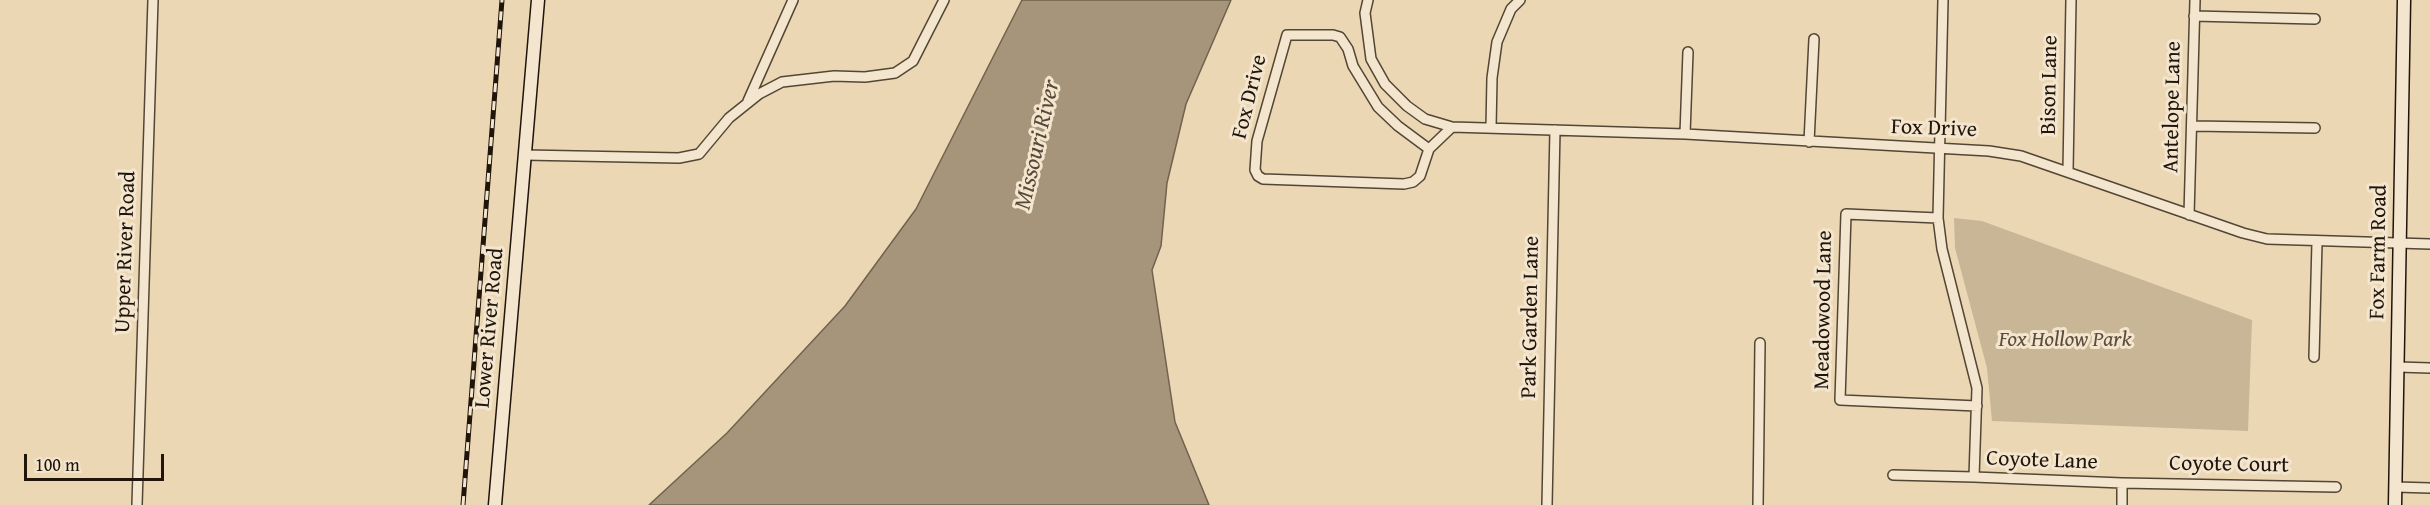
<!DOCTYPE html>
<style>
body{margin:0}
#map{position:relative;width:2430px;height:505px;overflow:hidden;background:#ecd7b4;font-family:"Gentium Book Plus",serif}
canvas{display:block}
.scale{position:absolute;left:24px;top:454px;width:140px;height:27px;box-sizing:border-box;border:3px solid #1f150b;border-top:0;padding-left:8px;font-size:18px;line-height:21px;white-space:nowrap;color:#1f150b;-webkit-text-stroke:4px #f3e5ce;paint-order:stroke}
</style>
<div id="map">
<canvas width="2430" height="505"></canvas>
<div class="scale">100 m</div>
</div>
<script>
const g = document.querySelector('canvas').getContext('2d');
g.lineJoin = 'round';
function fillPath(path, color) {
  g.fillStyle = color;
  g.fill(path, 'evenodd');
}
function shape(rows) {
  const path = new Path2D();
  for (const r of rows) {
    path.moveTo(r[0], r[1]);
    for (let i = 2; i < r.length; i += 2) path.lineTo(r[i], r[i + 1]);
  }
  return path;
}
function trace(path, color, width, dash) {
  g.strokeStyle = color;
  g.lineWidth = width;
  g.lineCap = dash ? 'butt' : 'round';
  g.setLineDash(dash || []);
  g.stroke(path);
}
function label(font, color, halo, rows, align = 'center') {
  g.font = font + ' "Gentium Book Plus",serif';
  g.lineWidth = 6;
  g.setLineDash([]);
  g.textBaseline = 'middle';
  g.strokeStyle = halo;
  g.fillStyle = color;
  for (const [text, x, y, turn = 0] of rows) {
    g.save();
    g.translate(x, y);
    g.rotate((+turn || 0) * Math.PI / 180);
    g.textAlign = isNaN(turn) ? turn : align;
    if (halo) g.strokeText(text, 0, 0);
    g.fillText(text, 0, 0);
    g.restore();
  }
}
fillPath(shape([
 [1954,218,1982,221,2252,320,2248,431,1992,421,1987,368,1955,248]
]), '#c9b697');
const water = shape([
 [1022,0,1231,0,1186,104,1167,183,1161,246,1152,270,1175,422,1209,505,649,505,727,433,845,306,916,209,1022,0]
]);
fillPath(water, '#a6957b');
trace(water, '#70624e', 1.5);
const street = shape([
 [1368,0,1365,13,1371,59,1385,84,1407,106,1425,119,1452,127,1685,134,1989,151,2021,156,2243,233,2267,239,2430,244],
 [1943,0,1938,218,1942,249,1977,388,1974,477,2122,483,2336,487],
 [2194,16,2315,19],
 [748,101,793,0],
 [2193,126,2315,128],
 [1491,128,1492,78,1497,42,1511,9,1520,0],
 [1685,134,1688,52],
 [1809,142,1814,39],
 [1429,149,1398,126,1378,107,1353,66,1348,49,1340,37,1333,35,1287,35,1257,141,1255,170,1258,176,1263,179,1404,184,1413,182,1420,176,1429,149,1452,127],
 [525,155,679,158,699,154,729,118,759,94,782,82,834,76,865,77,895,73,913,61,944,0],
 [2068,171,2071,0],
 [2189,215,2195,0],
 [1938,218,1846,214,1840,400,1977,406],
 [2314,357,2317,242],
 [2398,367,2430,368],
 [1893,475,1974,477],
 [2396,487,2430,488],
 [137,505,153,0],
 [1547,505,1555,130],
 [1758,505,1760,343],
 [2122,505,2122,483]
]);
const secondary = shape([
 [495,505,538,0],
 [2395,505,2404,0]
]);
trace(street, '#524635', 12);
trace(secondary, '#1f150b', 15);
trace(street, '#f3e5ce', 9);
trace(secondary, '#f3e5ce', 12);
const rail = shape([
 [463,505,502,0]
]);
trace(rail, '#1f150b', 5);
trace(rail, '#f3e5ce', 3, [9]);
label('22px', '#1f150b', '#f3e5ce', [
 ["Bison Lane",2050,85,-89],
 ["Fox Drive",1250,97,-76],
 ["Antelope Lane",2173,107,-89],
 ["Fox Drive",1934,129,2],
 ["Upper River Road",126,252,-88],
 ["Fox Farm Road",2379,252,-89],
 ["Meadowood Lane",1824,310,-89],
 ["Park Garden Lane",1531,317,-89],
 ["Lower River Road",490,328,-85],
 ["Coyote Lane",2042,461,2],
 ["Coyote Court",2229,465,1]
]);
label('italic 22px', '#5a4d3c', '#f3e5ce', [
 ["Fox Hollow Park",2065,340]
]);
label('italic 24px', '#554838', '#f3e5ce', [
 ["Missouri River",1038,145,-77]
]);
</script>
